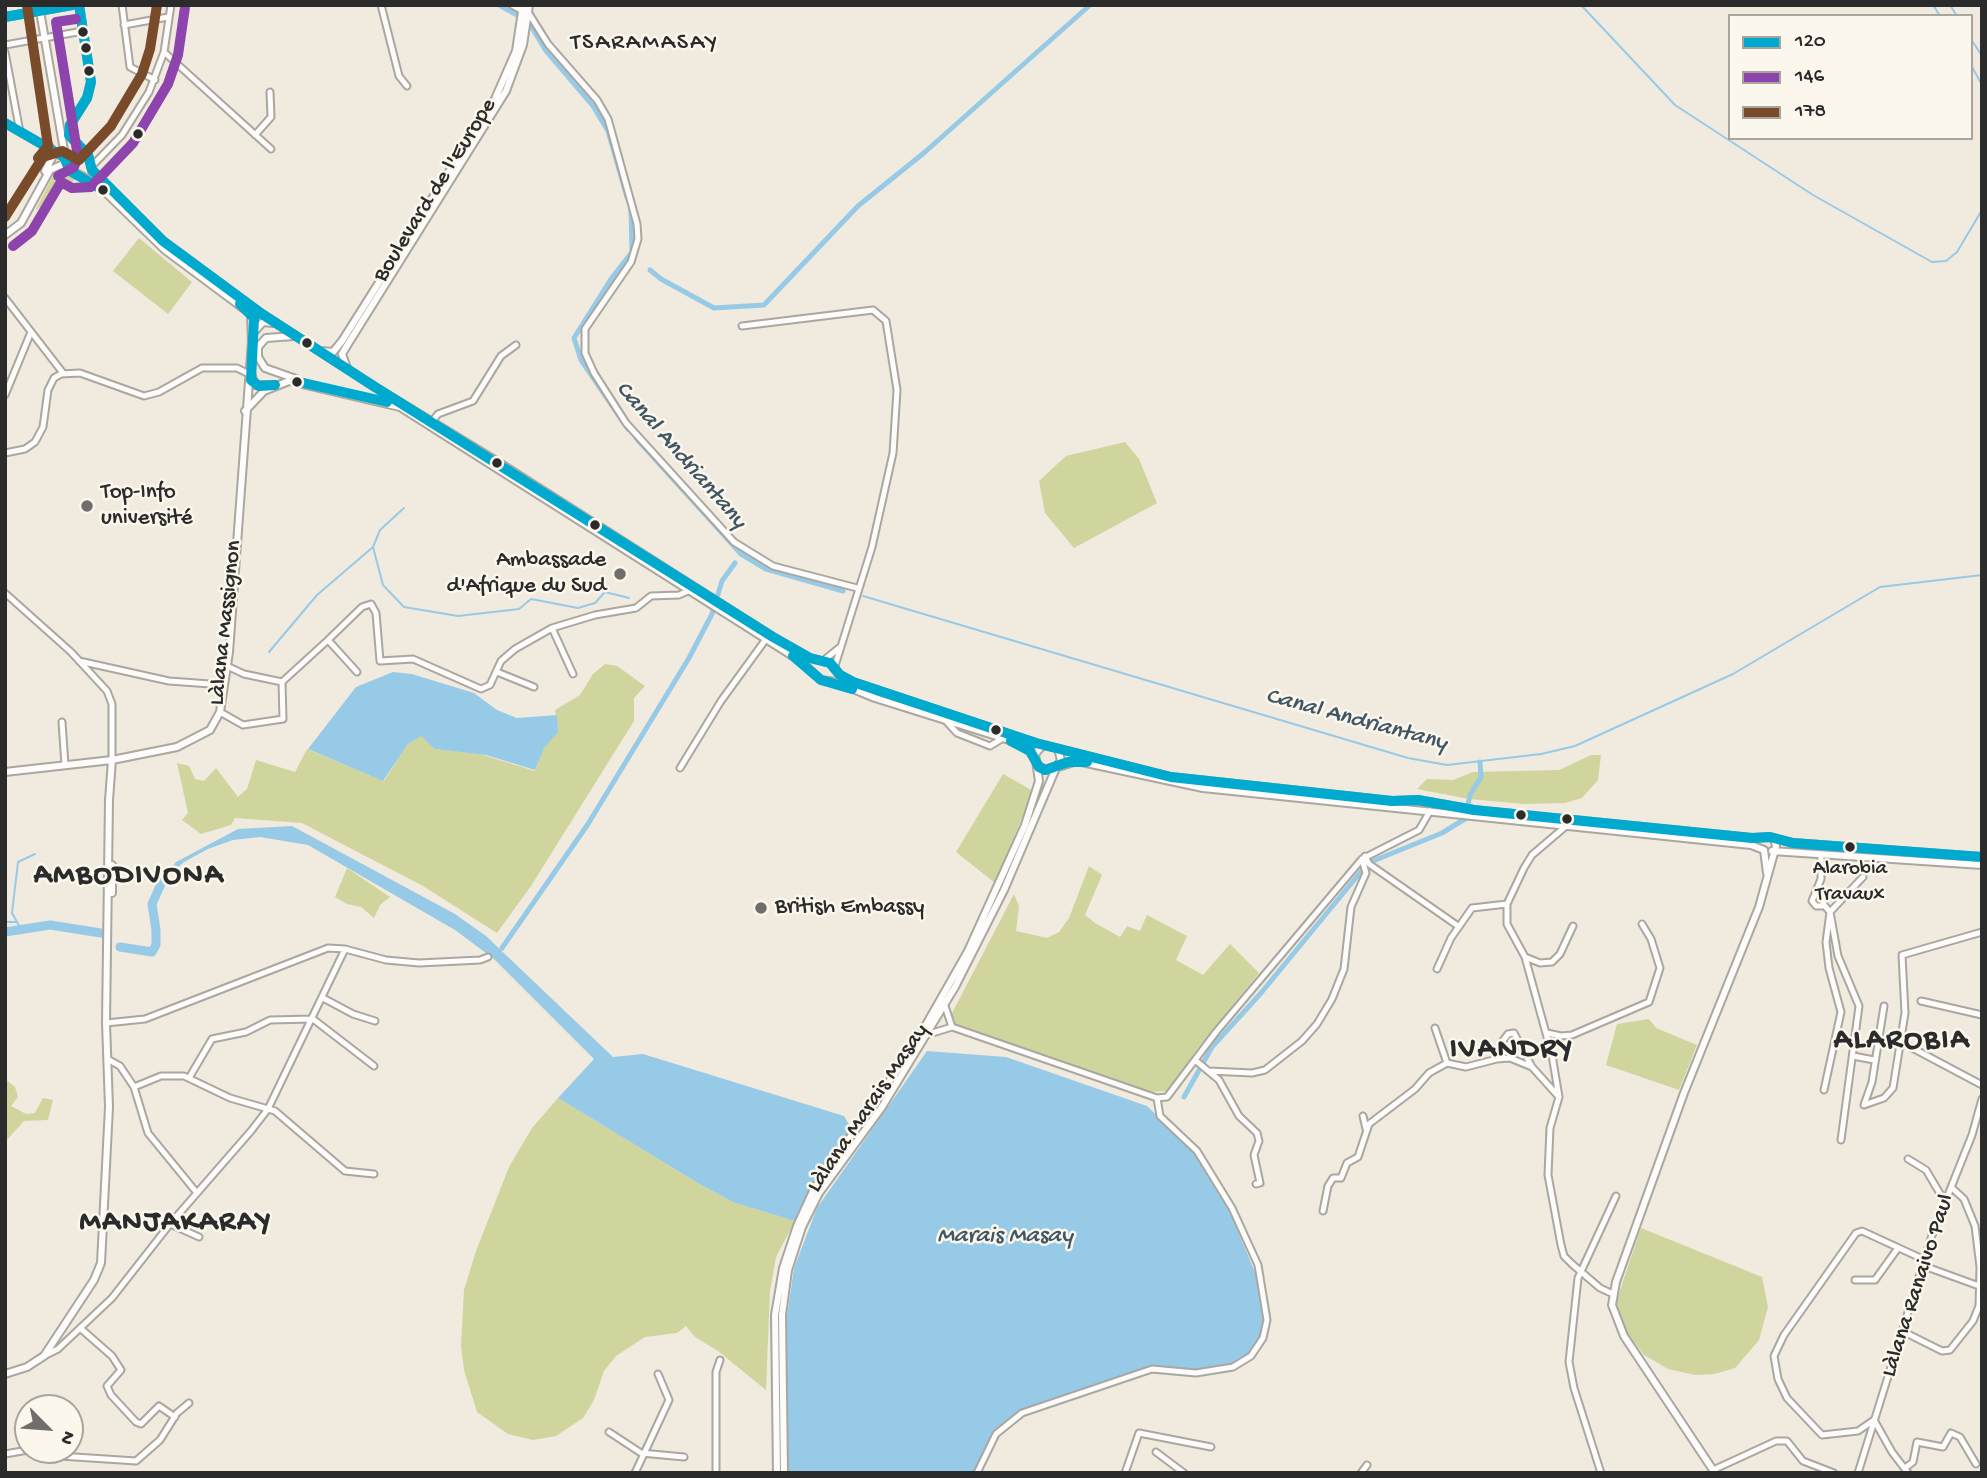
<!DOCTYPE html>
<meta charset="utf-8">
<style>
body{margin:0}
#map{position:relative;width:1987px;height:1478px;overflow:hidden;background:#f1eadf;font-family:"Gochi Hand",sans-serif}
canvas{display:block}
.frame{position:absolute;inset:0;border:7px solid #2b2b2b;pointer-events:none}
.legend{position:absolute;left:1728px;top:14px;width:245px;height:126px;box-sizing:border-box;background:#fbf7ec;border:2px solid #a8a59f;margin:0;padding:9px 12px;list-style:none;font-size:21px;color:#2b2b2b}
.legend li{display:flex;align-items:center;gap:14px;height:35px}
.legend b{width:35px;border:2px solid #a8a59f}
.north{position:absolute;left:14px;top:1394px;width:70px;height:70px;box-sizing:border-box;background:#fbf7ec;border:2px solid #a8a59f;border-radius:50%;rotate:115deg;font-size:19px;font-weight:700;line-height:28px;text-align:center;color:#2b2b2b}
.north::after{content:'';display:block;margin:auto;width:24px;height:32px;background:#706e6a;clip-path:polygon(50% 0,100% 100%,50% 72%,0 100%)}
</style>
<div id="map">
<canvas width="1987" height="1478"></canvas>
<div class="frame"></div>
<ul class="legend">
<li><b style="height:9px;background:#00a9ce"></b>120</li>
<li><b style="height:9px;background:#8e44ad"></b>146</li>
<li><b style="height:9px;background:#7a4b2a"></b>178</li>
</ul>
<div class="north">N</div>
</div>
<script>
const g = document.querySelector('canvas').getContext('2d');
g.lineJoin = 'round';
function fillPath(path, color) {
  g.fillStyle = color;
  g.fill(path, 'evenodd');
}
function shape(rows) {
  const path = new Path2D();
  for (const r of rows) {
    path.moveTo(r[0], r[1]);
    for (let i = 2; i < r.length; i += 2) path.lineTo(r[i], r[i + 1]);
  }
  return path;
}
function trace(path, color, width, dash) {
  g.strokeStyle = color;
  g.lineWidth = width;
  g.lineCap = dash ? 'butt' : 'round';
  g.setLineDash(dash || []);
  g.stroke(path);
}
function label(font, color, halo, rows, align = 'center') {
  g.font = font + ' "Gochi Hand",sans-serif';
  g.lineWidth = 5;
  g.setLineDash([]);
  g.textBaseline = 'middle';
  g.strokeStyle = halo;
  g.fillStyle = color;
  for (const [text, x, y, turn = 0] of rows) {
    g.save();
    g.translate(x, y);
    g.rotate((+turn || 0) * Math.PI / 180);
    g.textAlign = isNaN(turn) ? turn : align;
    if (halo) g.strokeText(text, 0, 0);
    g.fillText(text, 0, 0);
    g.restore();
  }
}
fillPath(shape([
 [57,168,76,179,35,211],
 [139,238,192,282,168,314,113,271],
 [1125,442,1139,459,1157,503,1074,548,1045,513,1039,481,1066,456],
 [605,664,617,666,645,686,634,698,634,721,531,886,497,933,423,886,302,823,235,818,231,825,201,834,182,820,188,813,177,763,189,766,195,779,204,781,216,768,238,797,247,789,256,760,295,772,307,749,384,781,407,745,421,735,436,749,480,754,535,771,543,749,558,730,555,710,580,695,593,674],
 [1591,755,1601,755,1598,780,1582,798,1565,803,1524,804,1469,799,1417,789,1427,779,1453,780,1473,772,1559,770],
 [1003,774,1033,791,995,883,956,852],
 [1089,866,1102,875,1085,915,1095,923,1120,937,1127,926,1140,931,1147,915,1187,936,1176,960,1203,975,1230,944,1259,973,1197,1049,1169,1091,1149,1092,954,1024,951,1015,1014,894,1019,906,1016,931,1047,938,1059,932,1069,918],
 [347,868,390,897,380,905,374,918,361,907,347,904,335,897],
 [1649,1019,1656,1028,1697,1045,1679,1090,1606,1065,1617,1024],
 [5,1079,15,1087,18,1097,11,1106,26,1114,35,1113,43,1098,53,1100,48,1120,24,1121,5,1142],
 [558,1098,701,1185,735,1203,795,1221,776,1257,770,1291,766,1390,718,1351,695,1337,686,1326,677,1333,645,1337,616,1356,604,1371,594,1400,583,1418,556,1436,533,1440,508,1434,477,1412,464,1370,461,1346,464,1290,476,1251,509,1167,532,1128],
 [1641,1228,1762,1277,1768,1307,1759,1340,1735,1368,1715,1374,1695,1375,1668,1369,1643,1354,1620,1323,1615,1305]
]), '#cfd59d');
fillPath(shape([
 [393,672,412,674,474,693,497,710,517,718,557,715,558,732,544,748,535,770,486,755,435,749,421,736,408,744,383,781,308,749,356,687],
 [292,826,455,914,486,936,613,1057,643,1054,844,1116,850,1126,848,1136,813,1182,795,1221,735,1203,701,1185,558,1098,594,1059,494,959,455,930,308,845,260,837,233,840,208,849,184,862,167,877,165,875,176,862,238,829],
 [927,1051,1006,1057,1147,1106,1193,1151,1228,1208,1258,1279,1263,1320,1259,1338,1247,1355,1229,1367,1194,1371,1161,1368,1130,1374,1018,1412,992,1434,973,1473,788,1473,784,1337,794,1268,817,1208]
]), '#97cae7');
trace(shape([
 [1581,5,1675,105,1813,195,1932,262,1946,261,1957,252,1982,210],
 [1933,5,1940,16],
 [1950,5,1957,16],
 [1971,39,1982,56],
 [1971,65,1982,85],
 [404,508,380,530,373,547,383,585,404,607,458,616,519,609,531,599,578,608,595,603,605,592,629,598],
 [863,596,1408,758,1447,765,1541,754,1575,746,1733,674,1880,587,1982,575],
 [269,652,317,595,373,547],
 [5,922,17,922,21,929],
 [17,922,12,913,18,862,35,854]
]), '#97cae7', 2);
trace(shape([
 [499,5,528,21,546,51,593,106,608,131,627,197],
 [650,270,661,279,714,308,764,305,858,206,925,152,1090,5],
 [628,429,581,360,574,338,611,279,632,252,631,210],
 [636,438,741,554,766,569,843,591],
 [502,948,588,824,689,658,712,614,722,581,735,563],
 [1184,1097,1212,1047,1261,993,1368,863,1442,833,1465,819,1470,795,1481,777,1480,762]
]), '#97cae7', 5);
trace(shape([
 [5,932,50,925,101,933],
 [120,947,152,952,156,945,156,930,152,904,165,875]
]), '#97cae7', 9);
const minor = shape([
 [122,5,130,67,155,80],
 [381,5,399,76,407,86],
 [512,5,523,11],
 [528,12,548,44,597,100,608,119,637,224,638,239,631,262,585,329,585,353,594,373,626,423,734,542,773,566,857,588],
 [124,25,168,17],
 [5,45,83,31],
 [5,52,20,132],
 [164,52,271,149],
 [255,135,271,117,270,92],
 [91,167,122,135,149,92,164,52,171,5],
 [5,298,63,373],
 [742,326,873,310,886,321,897,390,893,453,872,547,834,669],
 [5,395,31,332],
 [431,423,438,414,473,401,501,356,516,345],
 [5,453,25,449,35,442,43,427,48,390,54,378,61,374,80,373,144,396,159,392,202,368,237,368,247,373],
 [5,593,71,652,107,691,112,704,112,760],
 [552,628,573,674],
 [328,640,362,607,371,604,376,613,380,661,413,659,481,689,490,685,501,661,515,649,552,628,595,615,636,608,651,596,679,595,688,591],
 [79,661,169,681,224,685],
 [823,661,839,648],
 [227,666,244,674,282,682,328,640,357,672],
 [497,672,534,687],
 [220,712,243,725,283,719,282,682],
 [946,721,957,733,990,746,1003,738],
 [62,722,65,765],
 [680,768,721,701,766,639],
 [1566,826,1532,855,1524,868,1507,904,1507,924,1525,957,1552,1055,1559,1097,1550,1128,1548,1175,1561,1245,1564,1256,1572,1264,1600,1288,1613,1294],
 [1365,856,1369,864,1458,926],
 [1816,893,1826,897,1822,906,1816,906,1812,901,1821,879,1821,854],
 [1525,957,1540,963,1552,962,1560,954,1573,926],
 [1437,969,1451,938,1472,908,1507,904],
 [323,998,353,1014,375,1021],
 [1921,1001,1982,1015],
 [945,1006,952,1027],
 [1884,1006,1872,1082,1864,1105,1884,1098,1893,1088,1905,1013,1902,955,1982,932],
 [106,1023,145,1019,328,948,345,949,386,960,419,963,480,960,488,957],
 [1435,1028,1447,1063],
 [1547,1033,1561,1036,1572,1035,1649,1002,1660,968,1651,939,1642,924],
 [929,1034,952,1027,1157,1098,1167,1097,1216,1032,1362,859,1419,830,1430,811],
 [1901,1042,1982,1085],
 [1853,1056,1874,1060],
 [1497,1059,1502,1042,1508,1034,1514,1033,1532,1067,1559,1097],
 [109,1060,120,1066,134,1087,148,1133,197,1193],
 [1195,1060,1219,1080,1239,1116,1257,1133,1259,1141,1254,1155,1260,1183,1256,1184],
 [1209,1071,1252,1073,1265,1070,1302,1041,1317,1024,1332,999,1344,969,1351,907,1366,873,1362,859],
 [189,1078,212,1039,246,1032,270,1020,313,1019,374,1066],
 [134,1087,161,1076,184,1076,230,1098,275,1111,345,1171,374,1174],
 [1824,1090,1841,1012,1829,968,1826,942,1830,912,1824,905],
 [1363,1116,1366,1129],
 [1841,1140,1859,1006,1838,956,1830,912,1863,877],
 [1908,1159,1926,1170,1945,1202],
 [1323,1211,1328,1186,1333,1178,1341,1178,1347,1163,1358,1157,1369,1124,1415,1089,1429,1073,1447,1063,1466,1067,1497,1059,1510,1058,1532,1067],
 [170,1224,199,1237],
 [1924,1266,1979,1286],
 [1855,1280,1875,1280,1898,1248],
 [80,1328,112,1356,121,1370,107,1386,111,1395,136,1422,141,1424,159,1406,175,1417],
 [1904,1332,1942,1351,1950,1350,1973,1321,1979,1306,1980,1267,1975,1226,1964,1199,1951,1187],
 [44,1356,58,1349,112,1298,170,1224,251,1131,268,1109,345,949],
 [1874,1420,1858,1431,1822,1435,1787,1398,1778,1379,1774,1356,1784,1335,1856,1233,1862,1231,1925,1260],
 [1874,1420,1892,1452,1908,1473],
 [609,1432,641,1453,684,1457],
 [35,1450,60,1456,136,1461,160,1440,177,1413,189,1403],
 [1156,1452,1184,1473],
 [5,1454,28,1450],
 [1905,1468,1913,1462,1917,1442,1943,1447,1951,1433,1960,1437,1976,1464],
 [1713,1470,1776,1441,1787,1441,1803,1461,1834,1473],
 [635,1473,669,1400,658,1374],
 [716,1473,716,1372,720,1360],
 [977,1473,996,1434,1022,1413,1152,1369,1196,1373,1233,1367,1251,1356,1263,1338,1267,1320,1258,1265,1232,1208,1197,1151,1160,1116,1157,1098],
 [1125,1473,1139,1433,1211,1447],
 [1361,1473,1367,1465],
 [1601,1473,1574,1388,1569,1362,1578,1278,1616,1196],
 [1858,1473,1932,1235,1972,1135,1982,1099]
]);
const major = shape([
 [79,5,91,82,87,98,70,125,69,135,88,155,92,170,163,241,262,314,375,387,498,462,773,637,810,658,830,663,840,675,853,682,1036,743,1171,777,1392,801,1418,800,1474,810,1752,838,1770,837,1793,843,1982,857],
 [40,11,67,168],
 [5,17,73,5],
 [5,123,64,157],
 [45,171,53,156,50,147],
 [5,235,21,223,50,170,61,165,98,185,165,250,251,314,252,345],
 [254,332,263,322,273,323],
 [294,336,266,338,258,347,258,357,265,368,296,379],
 [321,351,333,352,342,341,495,99,516,51,523,5],
 [347,368,342,354,348,344,506,91,523,45,529,5],
 [251,373,255,385,273,385],
 [245,411,264,391,289,381,400,407,799,660,821,680,836,682,875,698,1009,740,1027,748,1035,758],
 [1038,765,1045,770,1056,768,1061,760,1058,749],
 [1058,767,1077,761,1203,788,1751,845,1764,850,1767,873],
 [5,772,112,760,177,747,210,730,220,712,229,652,252,341],
 [1772,851,1982,865],
 [112,893,112,865],
 [5,1374,27,1367,44,1356,94,1280,101,1263,109,1107,106,1023,109,800,112,760],
 [777,1473,775,1315,783,1268,797,1226,814,1189,914,1046,968,951,1025,825,1039,781,1035,754,1043,745],
 [784,1473,782,1315,788,1270,802,1227,819,1193,882,1107,955,987,1004,890,1056,768],
 [1715,1473,1624,1336,1612,1305,1616,1282,1684,1093,1759,907,1776,846,1774,839]
]);
trace(minor, '#aaa6a0', 9);
trace(major, '#aaa6a0', 10);
trace(minor, '#fdfcfa', 5);
trace(major, '#fdfcfa', 6);
trace(shape([
 [79,5,91,82,87,98,70,125,69,135,88,155,92,170,163,241,262,314,375,387,773,637,810,658,830,663,840,675,853,682,1036,743,1171,777,1392,801,1418,800,1474,810,1752,838,1770,837,1793,843,1982,857],
 [5,17,72,5],
 [5,123,64,157,70,171,103,190],
 [240,304,254,318,251,380,259,386,275,385],
 [295,381,387,402],
 [793,656,821,680,852,689],
 [1011,741,1030,751,1039,767,1045,770,1068,762,1087,762]
]), '#00a9ce', 10);
trace(shape([
 [58,176,74,167,78,157,56,22,76,19],
 [13,246,32,231,61,182,72,188,91,187,133,143,168,84,178,55,185,7]
]), '#8e44ad', 10);
trace(shape([
 [27,5,48,146,38,158],
 [5,217,43,157,62,151,79,160,111,126,142,74,150,49,157,5]
]), '#7a4b2a', 10);
for (const [x, y, r, color] of [
 [83,32,6,"#2b2b2b"],
 [86,48,6,"#2b2b2b"],
 [89,71,6,"#2b2b2b"],
 [138,134,6,"#2b2b2b"],
 [103,190,6,"#2b2b2b"],
 [307,343,6,"#2b2b2b"],
 [297,382,6,"#2b2b2b"],
 [497,463,6,"#2b2b2b"],
 [87,506,7,"#706e6a"],
 [595,525,6,"#2b2b2b"],
 [620,574,7,"#706e6a"],
 [996,730,6,"#2b2b2b"],
 [1521,815,6,"#2b2b2b"],
 [1567,819,6,"#2b2b2b"],
 [1850,847,6,"#2b2b2b"],
 [761,908,7,"#706e6a"]
]) {
  const dot = new Path2D();
  dot.arc(x, y, r, 0, 2 * Math.PI);
  g.fillStyle = color;
  g.fill(dot);
  trace(dot, '#fbf7ec', 2.5);
}
label('21px', '#2b2b2b', '#fbf7ec', [
 ["Alarobia",1850,870],
 ["Travaux",1850,896]
]);
label('23px', '#2b2b2b', '#fbf7ec', [
 ["Boulevard de l'Europe",436,191,-58],
 ["Làlana Massignon",227,623,-84],
 ["Làlana Marais Masay",869,1109,-56],
 ["Làlana Ranaivo Paul",1919,1286,-72]
]);
label('23px', '#2b2b2b', '#fbf7ec', [
 ["Top-Info",101,493],
 ["université",101,519],
 ["Ambassade",606,561,"right"],
 ["d'Afrique du Sud",606,587,"right"],
 ["British Embassy",775,908]
], 'left');
g.letterSpacing = '2px';
label('24px', '#2b2b2b', '#fbf7ec', [
 ["TSARAMASAY",645,44]
]);
g.letterSpacing = '0px';
label('italic 24px', '#405664', '#fbf7ec', [
 ["Canal Andriantany",680,456,49],
 ["Canal Andriantany",1356,721,15],
 ["Marais Masay",1005,1237]
]);
g.letterSpacing = '2px';
label('bold 30px', '#2b2b2b', '#fbf7ec', [
 ["AMBODIVONA",129,877],
 ["ALAROBIA",1902,1042],
 ["IVANDRY",1512,1051],
 ["MANJAKARAY",176,1224]
]);
g.letterSpacing = '0px';
</script>
